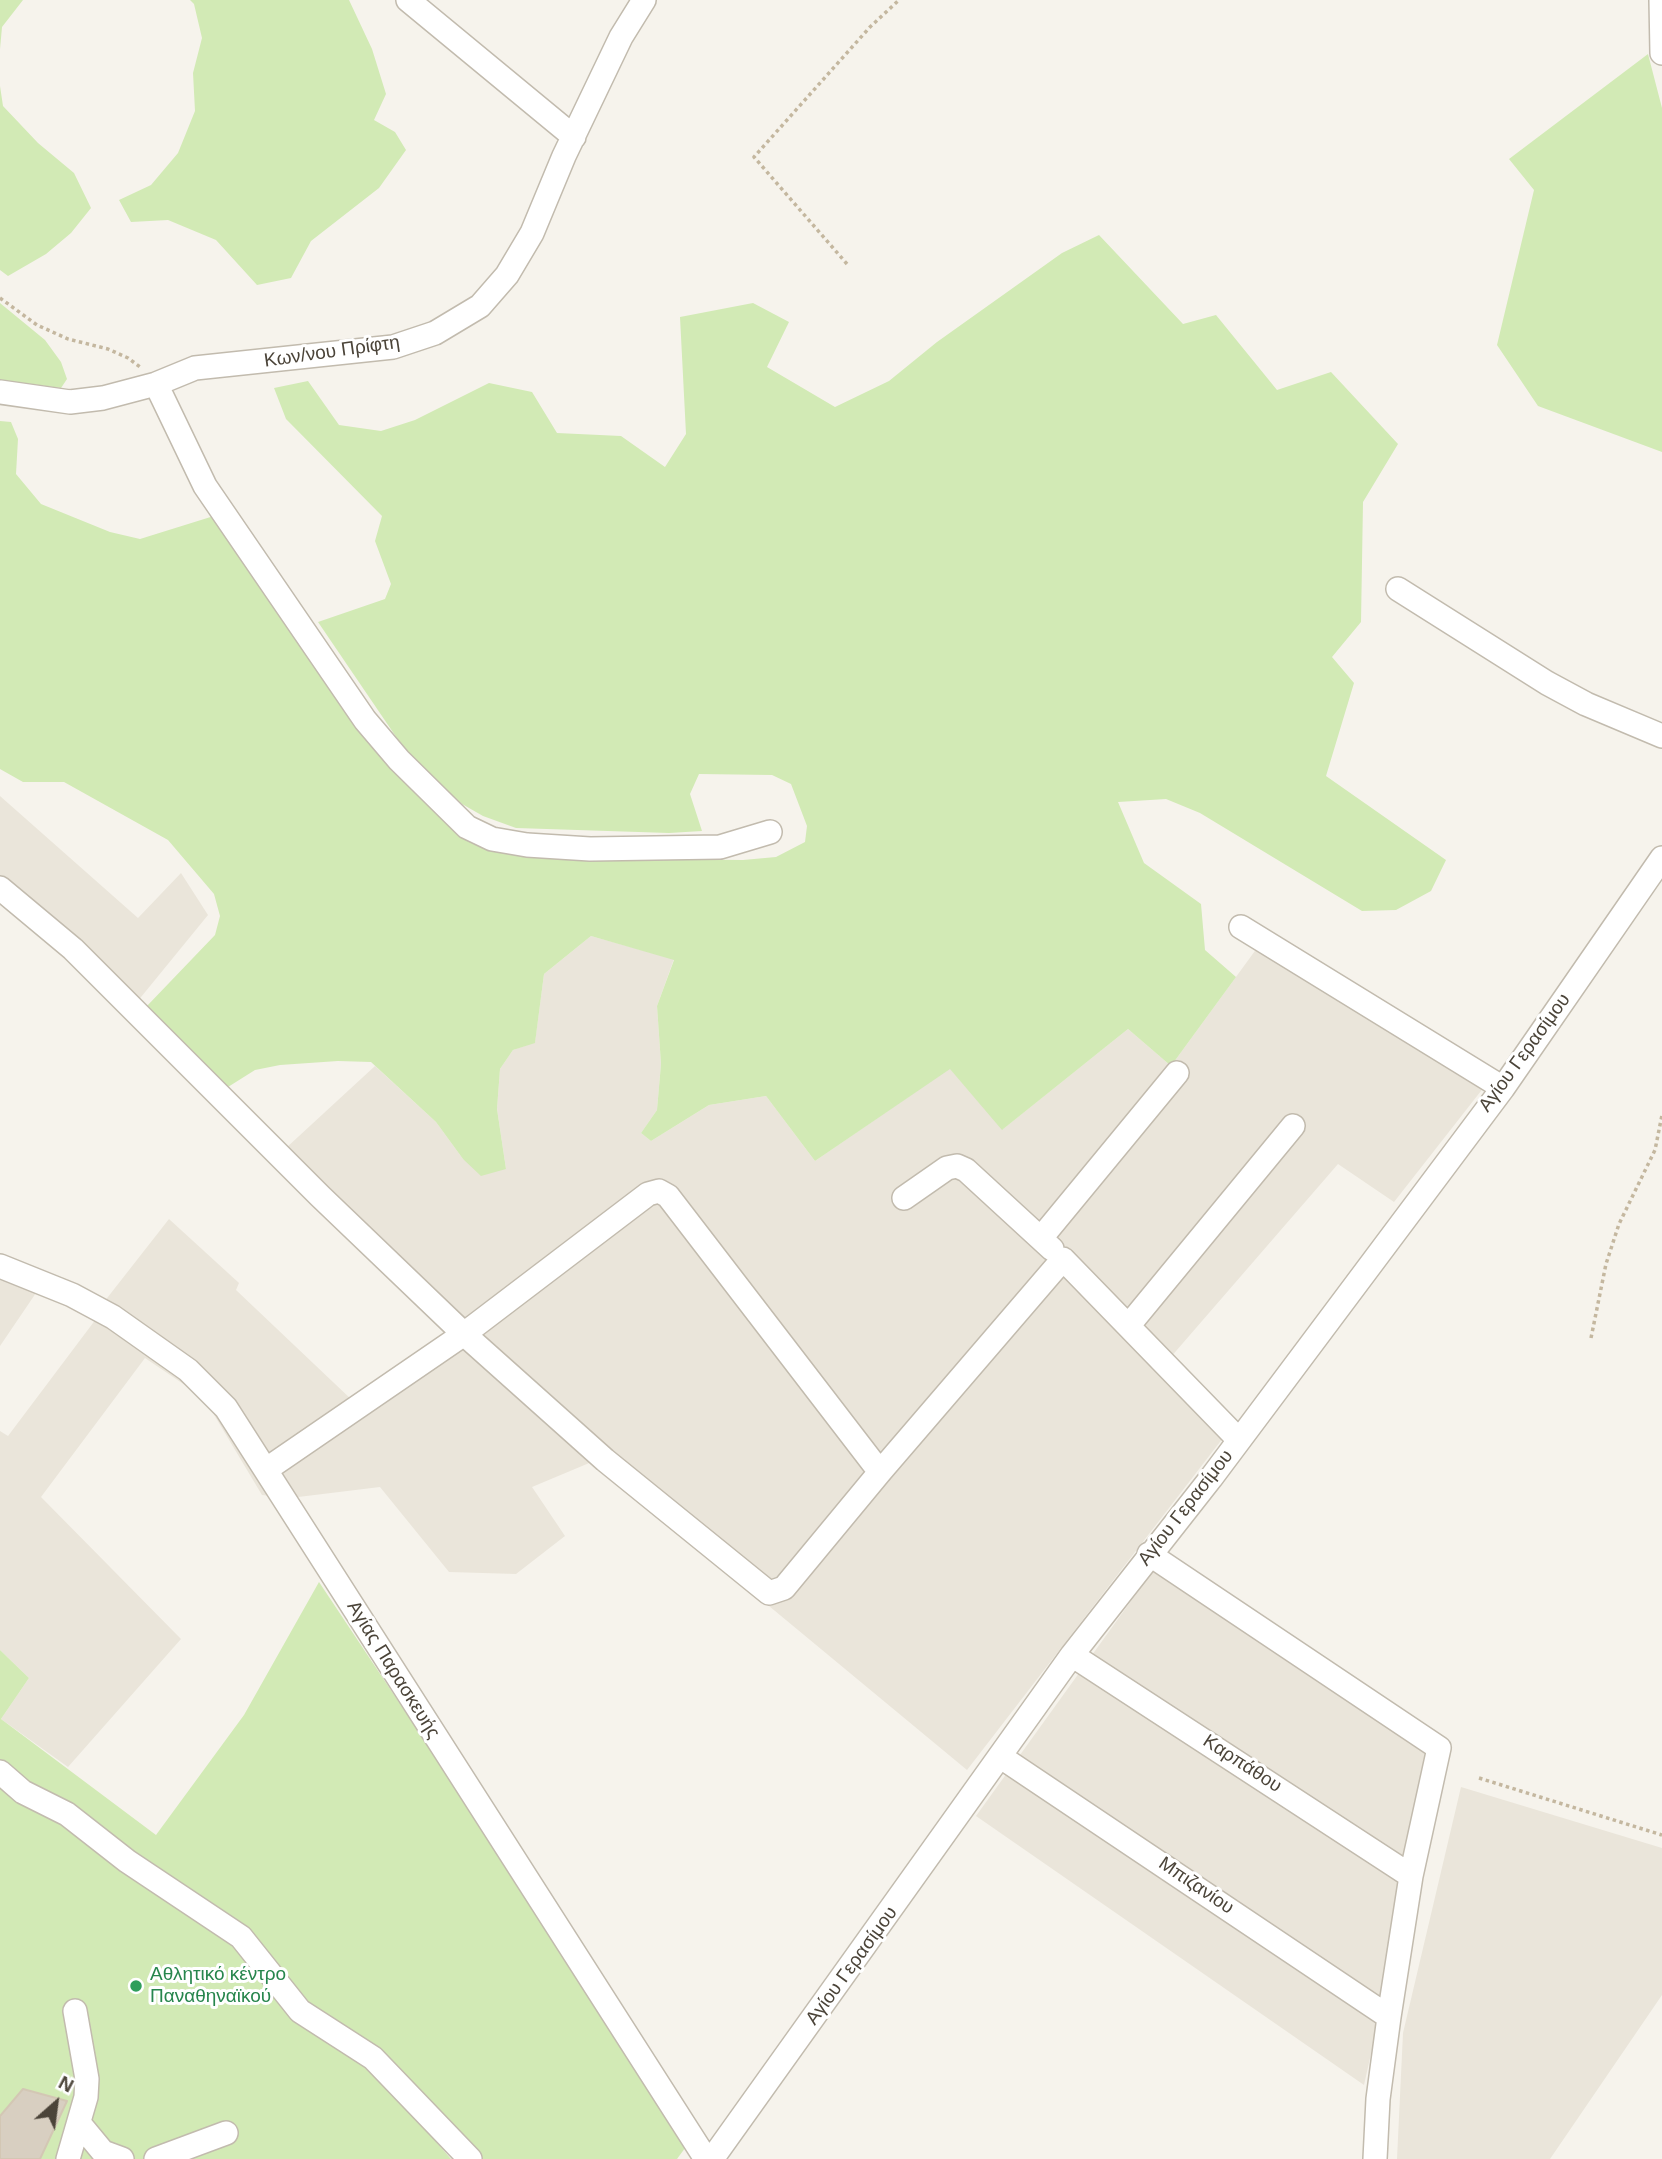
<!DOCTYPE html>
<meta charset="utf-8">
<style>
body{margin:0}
#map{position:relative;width:1662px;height:2159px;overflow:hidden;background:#f6f3ec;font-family:Arial,sans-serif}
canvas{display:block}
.north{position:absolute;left:21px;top:2068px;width:70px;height:70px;-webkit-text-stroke:5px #fff;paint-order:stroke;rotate:28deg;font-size:19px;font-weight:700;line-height:28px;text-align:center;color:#4b4439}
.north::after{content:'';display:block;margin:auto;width:24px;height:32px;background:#4b4439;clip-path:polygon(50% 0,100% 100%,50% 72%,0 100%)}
</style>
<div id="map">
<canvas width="1662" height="2159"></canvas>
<div class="north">N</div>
</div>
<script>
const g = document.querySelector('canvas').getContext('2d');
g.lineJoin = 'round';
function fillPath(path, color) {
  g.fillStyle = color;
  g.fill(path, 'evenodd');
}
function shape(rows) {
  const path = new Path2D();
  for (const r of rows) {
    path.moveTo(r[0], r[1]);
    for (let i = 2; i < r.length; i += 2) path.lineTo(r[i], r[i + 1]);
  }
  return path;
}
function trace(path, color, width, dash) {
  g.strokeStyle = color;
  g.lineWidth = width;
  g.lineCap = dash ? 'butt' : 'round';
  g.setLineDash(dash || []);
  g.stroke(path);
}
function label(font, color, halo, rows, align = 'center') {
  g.font = font + ' Arial,sans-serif';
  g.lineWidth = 6;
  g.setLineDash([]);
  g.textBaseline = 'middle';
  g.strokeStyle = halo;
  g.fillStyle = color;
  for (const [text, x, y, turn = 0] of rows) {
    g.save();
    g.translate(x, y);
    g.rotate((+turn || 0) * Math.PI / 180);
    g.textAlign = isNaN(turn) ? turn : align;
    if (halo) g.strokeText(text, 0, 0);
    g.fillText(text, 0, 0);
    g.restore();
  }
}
fillPath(shape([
 [0,796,138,918,181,873,208,915,128,1013,0,897],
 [591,936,674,959,657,1006,661,1064,657,1110,641,1133,651,1141,709,1105,766,1096,815,1161,950,1068,1003,1129,1128,1029,1171,1066,1260,944,1488,1082,1394,1202,1338,1164,1170,1358,1233,1425,967,1770,594,1461,532,1487,565,1536,516,1574,449,1572,380,1487,290,1498,262,1495,204,1398,145,1358,41,1497,181,1639,68,1767,1,1719,29,1678,0,1650,0,1431,8,1436,96,1319,104,1302,169,1219,239,1283,236,1290,353,1401,447,1333,448,1328,273,1160,375,1066,436,1122,463,1159,506,1169,497,1109,500,1069,513,1050,535,1042,544,974],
 [0,1275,38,1290,0,1346],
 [1154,1569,1437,1757,1364,2085,976,1816],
 [1461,1787,1662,1848,1662,1995,1550,2159,1397,2159,1403,2033]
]), '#eae5da');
fillPath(shape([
 [0,0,23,0,2,27,0,49],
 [190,0,349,0,372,49,386,94,374,120,395,132,406,150,379,188,311,241,291,278,257,285,216,240,168,220,131,222,119,200,151,185,178,153,195,111,193,73,202,38,194,4],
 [1648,54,1662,108,1662,452,1538,406,1497,345,1534,190,1509,159],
 [0,86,3,106,38,143,74,173,91,208,71,233,46,254,8,276,0,270],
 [1099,235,1183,324,1216,315,1277,390,1331,372,1398,444,1363,502,1361,622,1332,657,1354,683,1326,776,1446,860,1431,891,1396,910,1362,911,1200,813,1166,799,1118,802,1144,863,1201,904,1205,950,1236,977,1171,1066,1128,1029,1002,1130,950,1069,815,1161,766,1096,709,1105,651,1141,641,1133,657,1110,661,1064,657,1006,674,960,591,936,544,974,535,1043,513,1050,500,1069,497,1109,506,1169,481,1176,463,1159,436,1122,371,1062,338,1061,280,1065,255,1070,228,1087,146,1007,215,935,220,916,214,894,168,840,64,782,23,782,0,769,0,421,11,422,18,439,16,474,41,504,110,532,140,539,217,515,297,633,483,847,541,858,743,860,776,857,805,842,807,826,791,784,772,775,699,774,690,794,702,831,669,833,516,828,483,816,462,804,444,788,403,747,318,622,385,599,391,584,375,541,382,516,286,419,274,388,308,381,339,425,381,431,415,420,489,383,532,392,557,433,621,436,665,467,686,434,680,317,753,303,789,322,767,367,835,407,889,381,937,342,1062,253],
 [0,303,45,340,61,362,67,379,61,388,0,380],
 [319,1582,561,1946,688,2144,677,2159,481,2159,305,2003,240,1929,0,1764,0,1650,29,1678,1,1719,156,1835,244,1715],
 [0,1783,70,1825,220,1928,369,2064,451,2159,0,2159]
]), '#d2eab5');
const building = shape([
 [23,2089,67,2101,40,2159,0,2159,0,2116,23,2089]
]);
fillPath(building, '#d8cfc1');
trace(building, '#d3c7b4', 2);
const minor = shape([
 [408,0,574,137],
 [1661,0,1662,53],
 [156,384,205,486,365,720,399,760,467,827,492,839,527,845,590,849,720,847,770,832],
 [0,392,70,402,103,398,156,384,195,368,393,347,435,333,480,306,507,275,532,233,564,156,621,37,644,0],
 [1398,589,1547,683,1586,704,1662,736],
 [0,888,73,949,320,1196,464,1334,605,1460,769,1593,784,1588,880,1472,1063,1259,1239,1440],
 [1241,927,1503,1088],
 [904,1198,947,1168,957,1166,966,1170,1052,1249],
 [1041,1238,1177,1073],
 [0,1266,72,1295,113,1317,188,1370,226,1408,706,2159],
 [1129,1325,1293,1126],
 [267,1469,464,1334,648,1194,659,1191,668,1196,880,1472],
 [1149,1554,1439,1748,1411,1876,1389,2017,1378,2099,1375,2159],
 [1072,1655,1411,1876],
 [1001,1757,1389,2017],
 [0,1772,23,1792,67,1814,127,1861,241,1937,300,2011,373,2058,470,2159],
 [79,2123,103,2152,122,2159],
 [68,2159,86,2097,87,2079,75,2011],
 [156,2159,226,2133],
 [712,2159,1072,1655,1211,1478,1503,1088,1662,858]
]);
trace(minor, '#c2bbae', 26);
trace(shape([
 [847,264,754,157,870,27,899,0],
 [0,298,37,325,68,339,108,349,128,358,140,367],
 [1591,1338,1606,1264,1619,1224,1655,1150,1662,1115],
 [1479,1778,1662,1835]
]), '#c4b79f', 3.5, [3.5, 3.5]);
trace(minor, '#fff', 23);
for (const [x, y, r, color] of [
 [136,1986,7,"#2e9e5b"]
]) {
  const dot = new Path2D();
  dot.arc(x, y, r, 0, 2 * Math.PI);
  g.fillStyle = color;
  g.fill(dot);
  trace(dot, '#fff', 2.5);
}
label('19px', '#4b4439', '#fff', [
 ["Κων/νου Πρίφτη",332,352,-8],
 ["Αγίου Γερασίμου",1525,1053,-54],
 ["Αγίου Γερασίμου",1186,1508,-52],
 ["Αγίας Παρασκευής",393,1670,58],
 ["Καρπάθου",1242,1764,33],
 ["Μπιζανίου",1196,1886,34],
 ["Αγίου Γερασίμου",852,1966,-54]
]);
label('19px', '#27864d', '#fff', [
 ["Αθλητικό κέντρο",150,1975],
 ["Παναθηναϊκού",150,1997]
], 'left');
</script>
